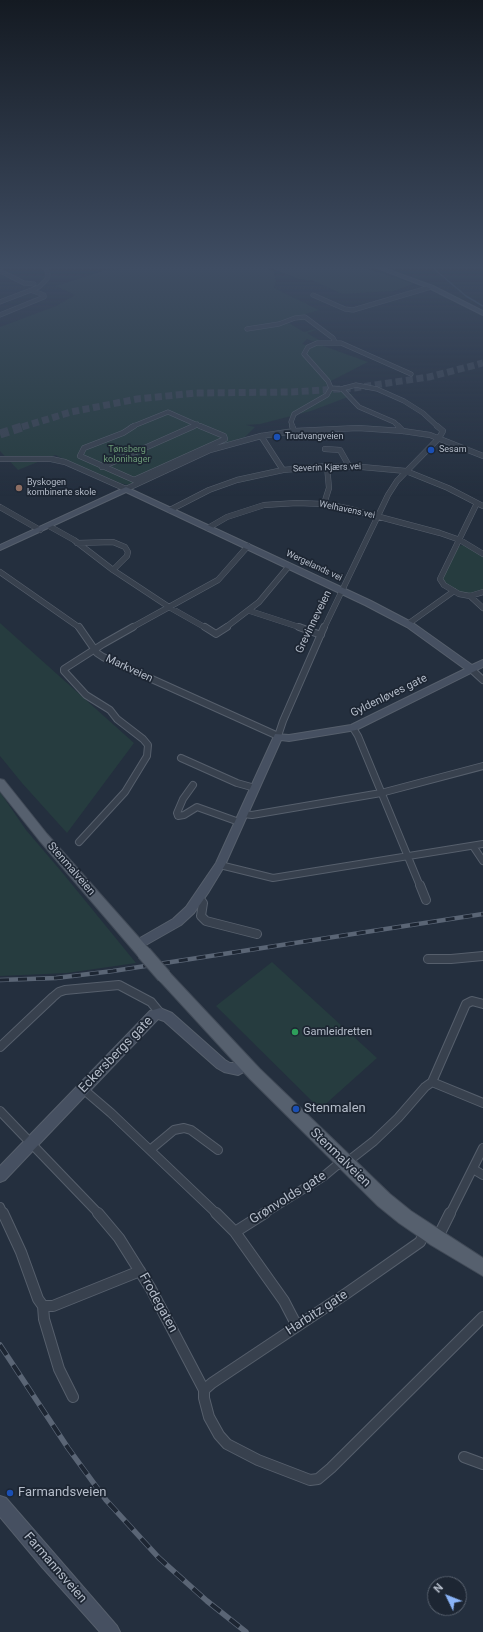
<!DOCTYPE html>
<meta charset="utf-8">
<style>
body{margin:0}
#map{position:relative;width:483px;height:1632px;overflow:hidden;background:#242f3e;font-family:Roboto,sans-serif}
canvas{display:block}
.north{position:absolute;left:427px;top:1576px;width:40px;height:40px;box-sizing:border-box;background:#1d2633;border:1px solid #59626f;border-radius:50%;rotate:313deg;font-size:11px;font-weight:700;line-height:16px;text-align:center;color:#b4bcc9}
.north::after{content:'';display:block;margin:auto;width:14px;height:18px;background:#8ab4f8;clip-path:polygon(50% 0,100% 100%,50% 72%,0 100%)}
</style>
<div id="map">
<canvas width="483" height="1632"></canvas>
<div class="north">N</div>
</div>
<script>
const g = document.querySelector('canvas').getContext('2d');
g.lineJoin = 'round';
function fillPath(path, color) {
  g.fillStyle = color;
  g.fill(path, 'evenodd');
}
function shape(rows) {
  const path = new Path2D();
  for (const r of rows) {
    path.moveTo(r[0], r[1]);
    for (let i = 2; i < r.length; i += 2) path.lineTo(r[i], r[i + 1]);
  }
  return path;
}
function trace(path, color, width, dash) {
  g.strokeStyle = color;
  g.lineWidth = width;
  g.lineCap = dash ? 'butt' : 'round';
  g.setLineDash(dash || []);
  g.stroke(path);
}
function label(font, color, halo, rows, align = 'center') {
  g.font = font + ' Roboto,sans-serif';
  g.lineWidth = 3.5;
  g.setLineDash([]);
  g.textBaseline = 'middle';
  g.strokeStyle = halo;
  g.fillStyle = color;
  for (const [text, x, y, turn = 0] of rows) {
    g.save();
    g.translate(x, y);
    g.rotate((+turn || 0) * Math.PI / 180);
    g.textAlign = isNaN(turn) ? turn : align;
    if (halo) g.strokeText(text, 0, 0);
    g.fillText(text, 0, 0);
    g.restore();
  }
}
fillPath(shape([
 [154,268,267,268,274,272,276,280,274,288,319,310,276,323,287,322,304,332,315,329,316,330,307,333,319,340,314,342,307,339,302,344,305,345,318,344,368,362,327,383,353,395,311,411,260,424,246,425,255,427,245,437,218,445,182,459,128,485,120,483,55,455,18,470,0,451,0,327,56,306,75,295,56,286,105,270],
 [271,268,363,268,382,273,414,284,394,291,342,294,314,281,298,279],
 [464,545,483,556,483,590,470,594,461,593,446,584,442,579,459,546],
 [0,623,134,743,67,833,22,783,0,756],
 [0,792,26,830,61,871,136,963,67,973,0,976],
 [272,962,377,1058,320,1109,216,1006]
]), '#263c3f');
trace(shape([
 [433,268,466,296,483,306]
]), '#394c67', 1.5);
trace(shape([
 [22,427,71,412,137,399,196,393,292,392,354,388,429,377,483,363]
]), '#3a4453', 7, [7, 3.5]);
trace(shape([
 [0,434,25,426]
]), '#3a4453', 9, [9, 4.5]);
const streetFar4 = shape([
 [0,271,24,283,34,284],
 [313,295,345,309,353,310,431,287],
 [0,302,39,287,47,279,48,275,46,268],
 [0,315,44,297,44,295,33,291],
 [247,329,279,324,295,318,305,317,333,338,335,342],
 [131,427,168,412,202,427],
 [191,427,197,424],
 [293,427,291,422,294,414,327,395,331,388,341,389,356,385,377,389,404,401,423,413,438,427],
 [399,427,394,422,359,407,342,389,331,388,328,381,304,354,308,347,317,343,341,343,411,374]
]);
const streetFar3 = shape([
 [134,426,123,433,84,448,80,456,134,480,225,439,224,436,200,426],
 [292,426,294,431],
 [398,426,403,431],
 [261,436,283,470],
 [325,449,340,450,349,466],
 [0,459,51,459,65,462,126,489,210,450,261,436,294,431,358,428,403,431,430,435,483,456],
 [102,467,194,426],
 [477,503,440,579,444,585,459,594,470,596,483,592],
 [324,504,329,488,327,466],
 [0,507,40,530],
 [170,510,209,490,237,480,283,470,327,466,362,467,406,471,448,488,483,506],
 [49,526,74,540,113,570,169,607,206,628],
 [208,528,227,517,264,505,297,503,324,504,346,508,440,533,460,540,483,554],
 [77,543,113,542,125,547,128,552,127,556,113,570],
 [0,572,80,628],
 [470,596,483,608],
 [250,611,302,628],
 [408,624,454,591],
 [131,628,218,580,248,546],
 [225,628,259,602,289,566],
 [324,628,388,495,397,481,439,438,443,431,437,426]
]);
const streetFar2 = shape([
 [79,627,97,653,103,657,278,736,283,721,324,627],
 [205,627,216,634,227,627],
 [299,627,321,635],
 [471,669,483,680],
 [353,728,358,736,420,886],
 [181,758,237,783,255,788],
 [193,785,183,799,177,813,178,816,184,815,197,807,239,822],
 [243,814,252,815,381,793,483,766],
 [79,842,125,792,147,756,148,745,143,739,117,719,110,710,86,695,64,671,64,669,103,644,133,627],
 [473,846,483,861],
 [220,865,273,878,483,844]
]);
const streetFar1 = shape([
 [420,885,426,900],
 [199,898,203,903,201,916,206,921,257,934],
 [428,959,451,959,483,956],
 [0,1047,53,997,59,992,65,990,119,985,151,1002,160,1013],
 [432,1082,483,1103],
 [83,1089,111,1113,217,1214],
 [0,1111,99,1214],
 [150,1150,174,1130,184,1128,191,1130,218,1150],
 [473,1169,483,1175],
 [0,1207,3,1214],
 [263,1214,324,1176,336,1166,351,1159,374,1141,398,1118,425,1087,432,1082,466,1004,472,1001,483,1004],
 [450,1214,483,1148]
]);
const street = shape([
 [3,1213,21,1252,38,1299,43,1306,44,1319,59,1369,73,1397],
 [98,1213,119,1238,151,1289,204,1390,204,1398,209,1417,219,1435,227,1444,258,1460,310,1480,318,1479,331,1468,483,1317],
 [216,1213,235,1232,284,1301,297,1326],
 [235,1232,265,1213],
 [437,1239,450,1213],
 [43,1306,53,1306,140,1271],
 [204,1390,212,1383,347,1293,420,1242,425,1232],
 [464,1457,483,1464]
]);
const secondary = shape([
 [377,268,384,268,433,286,483,311,483,315,429,288,377,268],
 [126,487,371,601,413,623,472,665,483,660,483,667,356,730,289,741,281,740,225,865,208,893,194,913,181,925,137,950,133,948,131,945,133,942,173,919,186,907,216,863,275,734,289,735,351,725,465,669,407,627,365,605,126,492,0,550,0,545,126,487],
 [160,1008,172,1013,225,1060,230,1063,237,1063,245,1059,249,1061,251,1065,249,1069,238,1075,224,1072,217,1068,164,1021,158,1019,5,1180,0,1182,0,1166,150,1011,160,1008],
 [0,1496,6,1498,117,1626,120,1632,100,1632,42,1567,0,1517,0,1496]
]);
const primary = shape([
 [0,779,4,780,47,834,149,949,151,953,149,957,144,959,139,957,39,840,0,791,0,779],
 [164,970,169,972,260,1069,390,1194,411,1211,483,1258,483,1276,431,1245,399,1223,378,1206,250,1079,159,980,157,976,159,972,164,970]
]);
trace(streetFar4, '#565f6c', 5);
trace(streetFar3, '#565f6c', 6);
trace(streetFar2, '#565f6c', 8);
trace(streetFar1, '#565f6c', 10);
trace(street, '#565f6c', 12);
trace(secondary, '#565f6c', 2);
trace(primary, '#414a57', 2);
trace(streetFar4, '#38414e', 4);
trace(streetFar3, '#38414e', 5);
trace(streetFar2, '#38414e', 6);
trace(streetFar1, '#38414e', 8);
trace(street, '#38414e', 10);
fillPath(secondary, '#465061');
fillPath(primary, '#56606e');
const railFar1 = shape([
 [0,980,56,978,113,971,483,914]
]);
const rail = shape([
 [0,1345,68,1448,106,1500,159,1558,207,1601,246,1632]
]);
trace(railFar1, '#5a6575', 4.5);
trace(rail, '#5a6575', 5.5);
trace(railFar1, '#1d2633', 3, [9]);
trace(rail, '#1d2633', 4, [12]);
const primaryBridge = shape([
 [144,953,164,976]
]);
trace(primaryBridge, '#414a57', 16, []);
trace(primaryBridge, '#56606e', 14);
const sky = g.createLinearGradient(0, 0, 0, 496);
sky.addColorStop(0, '#141a22');
sky.addColorStop(0.54, '#3f4d63');
sky.addColorStop(1, '#3f4d6300');
g.fillStyle = sky;
g.fillRect(0, 0, 483, 496);
for (const [x, y, r, color] of [
 [277,437,4,"#1a4fb4"],
 [431,450,4,"#1a4fb4"],
 [19,488,4,"#8d6e63"],
 [295,1032,4,"#2e9e5b"],
 [296,1109,4,"#1a4fb4"],
 [10,1493,4,"#1a4fb4"]
]) {
  const dot = new Path2D();
  dot.arc(x, y, r, 0, 2 * Math.PI);
  g.fillStyle = color;
  g.fill(dot);
  trace(dot, '#1d2633', 1.5);
}
label('9px', '#b4bcc9', '#1d2633', [
 ["Trudvangveien",285,437],
 ["Sesam",439,450],
 ["Byskogen",27,483],
 ["kombinerte skole",27,493]
], 'left');
label('9px', '#6b9a76', '#1d2633', [
 ["Tønsberg",127,450],
 ["kolonihager",127,460]
]);
label('9px', '#b4bcc9', '#1d2633', [
 ["Severin Kjærs vei",327,468,-2],
 ["Welhavens vei",347,510,12],
 ["Wergelands vei",314,566,25]
]);
label('11px', '#b4bcc9', '#1d2633', [
 ["Grevinneveien",314,622,-64],
 ["Markveien",129,669,25],
 ["Gyldenløves gate",389,696,-26],
 ["Stenmalveien",71,869,49]
]);
label('11px', '#b4bcc9', '#1d2633', [
 ["Gamleidretten",303,1032]
], 'left');
label('13px', '#b4bcc9', '#1d2633', [
 ["Eckersbergs gate",116,1055,-46],
 ["Stenmalveien",340,1158,44],
 ["Grønvolds gate",288,1198,-32],
 ["Frodegaten",158,1303,61],
 ["Harbitz gate",317,1313,-33],
 ["Farmannsveien",55,1568,49]
]);
label('13px', '#b4bcc9', '#1d2633', [
 ["Stenmalen",304,1109],
 ["Farmandsveien",18,1493]
], 'left');
</script>
